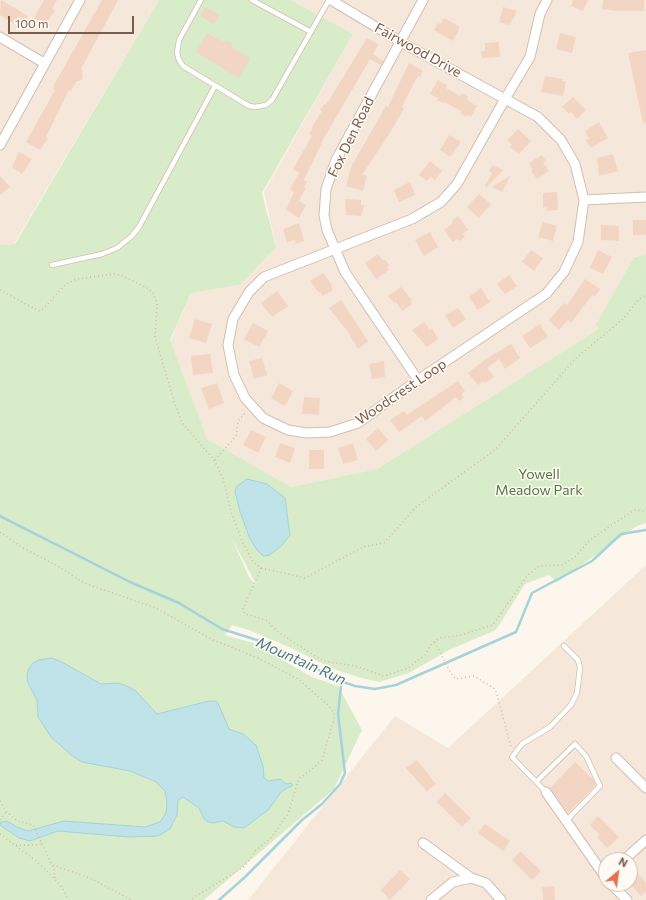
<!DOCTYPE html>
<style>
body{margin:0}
#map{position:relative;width:646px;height:900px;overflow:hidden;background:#fdf6ec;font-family:Commissioner,sans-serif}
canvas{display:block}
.north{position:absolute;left:598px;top:852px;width:40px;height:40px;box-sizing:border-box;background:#fffaf3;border:1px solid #cabbb1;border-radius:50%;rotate:29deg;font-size:11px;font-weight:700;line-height:16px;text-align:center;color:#7a5c4d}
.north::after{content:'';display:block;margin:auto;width:14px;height:18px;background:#e76f51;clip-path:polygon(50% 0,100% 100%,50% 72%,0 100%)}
.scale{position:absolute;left:8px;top:16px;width:126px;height:18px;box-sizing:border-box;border:2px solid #7a5c4d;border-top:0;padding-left:5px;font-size:12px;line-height:14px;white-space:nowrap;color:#7a5c4d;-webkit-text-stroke:3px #fffaf3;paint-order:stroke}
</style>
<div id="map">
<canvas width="646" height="900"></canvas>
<div class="north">N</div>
<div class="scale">100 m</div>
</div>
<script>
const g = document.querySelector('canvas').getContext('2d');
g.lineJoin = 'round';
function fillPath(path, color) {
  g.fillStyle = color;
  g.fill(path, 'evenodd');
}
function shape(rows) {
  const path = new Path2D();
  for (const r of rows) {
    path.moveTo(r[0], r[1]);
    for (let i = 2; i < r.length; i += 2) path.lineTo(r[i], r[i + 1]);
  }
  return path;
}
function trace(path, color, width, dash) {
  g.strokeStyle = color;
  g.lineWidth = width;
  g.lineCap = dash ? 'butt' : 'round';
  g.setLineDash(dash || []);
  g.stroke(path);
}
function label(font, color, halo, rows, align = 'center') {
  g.font = font + ' Commissioner,sans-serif';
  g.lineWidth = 3;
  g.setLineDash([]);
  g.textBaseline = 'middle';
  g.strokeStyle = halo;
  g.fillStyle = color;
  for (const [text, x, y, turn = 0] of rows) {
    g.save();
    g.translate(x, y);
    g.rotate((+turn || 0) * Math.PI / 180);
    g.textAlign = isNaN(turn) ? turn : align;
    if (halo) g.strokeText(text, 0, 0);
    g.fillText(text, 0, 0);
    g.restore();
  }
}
fillPath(shape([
 [0,0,159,0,14,244,0,245],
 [291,0,646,0,646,255,634,257,600,329,377,469,291,487,207,439,170,342,191,293,240,285,276,247,264,192,353,34],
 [646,565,646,900,248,900,395,716,448,748],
 [606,860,630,860,630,884,606,884]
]), '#f5e8da');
fillPath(shape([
 [159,0,291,0,353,34,262,193,276,247,240,285,191,293,170,340,207,439,291,487,377,469,599,329,596,325,634,257,646,255,646,523,637,526,557,582,549,575,525,584,496,630,449,650,409,673,379,682,358,677,331,668,291,648,249,630,232,625,225,635,253,643,312,677,338,686,362,730,334,789,204,900,0,900,0,245,15,244],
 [231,537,257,586,249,577]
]), '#d8ecc9');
const water = shape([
 [247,479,267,484,285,498,290,535,282,545,270,555,263,556,257,550,250,539,240,512,235,491,237,486,247,479],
 [51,658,60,661,101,684,118,683,127,686,136,691,157,714,209,701,216,701,219,705,229,729,243,734,256,745,263,766,264,778,269,781,280,779,286,784,291,783,293,785,282,791,268,810,244,828,234,827,223,821,213,823,208,822,204,819,199,808,183,797,178,800,177,815,170,829,158,836,129,837,58,831,30,841,19,838,0,825,1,822,7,821,17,827,28,831,64,821,145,827,160,822,166,813,167,804,165,791,156,782,130,771,82,762,71,755,51,737,38,717,37,700,28,683,27,676,28,670,33,663,39,660,51,658]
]);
fillPath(water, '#bfe3e8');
trace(water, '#a5d3da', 1);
trace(shape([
 [0,516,130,582,179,603,222,629,260,641,343,682,355,686,375,689,396,685,516,632,532,593,592,561,621,534,646,530],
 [219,900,244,878,302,820,322,804,340,784,345,773,338,714,341,686,343,682]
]), '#a5d3da', 2.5);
fillPath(shape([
 [1,0,28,16,21,28,0,15],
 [44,0,57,0,52,9,55,11,45,24,34,18],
 [102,0,118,0,81,69,83,70,82,73,83,77,82,80,77,81,71,91,69,90,46,137,48,139,40,150,26,142,55,90,53,89,55,85,54,85],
 [573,0,588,0,583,11,571,6],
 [603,0,644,0,644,11,617,11,602,9],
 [205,7,220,15,214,24,200,16],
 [503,7,517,11,510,25,499,22],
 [444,18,459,26,459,29,453,41,434,30,438,23,440,24],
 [207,33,224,43,226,40,233,44,231,47,250,58,239,78,196,52],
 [560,33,576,37,572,53,556,49],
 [367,38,378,44,373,54,383,61,381,65,370,59,324,138,304,180,307,182,304,187,306,188,299,201,306,205,299,218,286,210,294,192,290,189,299,173,293,169,312,136,309,134,313,128,312,127,322,111,320,110,324,104,326,105],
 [499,42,500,57,482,58,481,51,485,51,485,43],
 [646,50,646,123,643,123,628,53],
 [409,63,423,71,420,77,418,76,411,89,402,107,404,108,393,128,362,175,367,176,363,191,346,186,352,165,386,106,388,107],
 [545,76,563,79,562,81,566,82,563,96,541,92],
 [438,80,447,85,446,88,460,96,461,93,468,97,467,100,477,106,471,117,467,115,466,117,460,113,461,111,444,102,443,103,437,100,438,98,430,94],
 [573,97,586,110,577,119,571,112,569,114,562,107],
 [599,122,608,138,591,148,586,140,589,138,585,131],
 [518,129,531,141,519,154,510,147,512,145,507,140],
 [449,135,461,142,450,157,440,150],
 [19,152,32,159,22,174,12,167],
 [613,154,618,171,599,176,597,158],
 [542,155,546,161,543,163,549,171,537,179,531,171,533,170,529,163],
 [430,161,442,171,435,180,431,177,427,181,419,175],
 [493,165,503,170,486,188,485,186,492,173,489,171],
 [511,175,502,192,492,187],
 [0,176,10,187,0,195],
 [410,182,415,195,399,202,394,190],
 [557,192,558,210,546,211,547,207,543,208,543,193],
 [479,194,491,204,479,218,467,207],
 [345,199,361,200,361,205,364,205,361,216,346,215],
 [458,216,468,230,462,234,465,237,459,241,457,239,453,242,444,230,453,223,452,221],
 [633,220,646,220,646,235,633,235],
 [543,222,557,226,553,241,538,237],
 [299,223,304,241,296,244,295,240,287,242,283,229],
 [601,225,619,226,619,241,601,240],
 [430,232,438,247,424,256,415,240],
 [531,250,543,258,534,271,522,262],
 [598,250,612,257,603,274,590,268],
 [378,254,383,261,385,259,389,265,387,267,389,270,376,279,365,263],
 [323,273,332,285,331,286,333,290,323,296,320,292,319,293,310,281],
 [509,275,517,286,505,294,497,284],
 [585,279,600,289,595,297,592,295,571,323,568,320,559,330,549,320,564,303,567,305],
 [401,287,412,300,410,301,412,304,402,311,396,302,394,303,388,296],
 [481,288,490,302,478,310,469,297],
 [277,291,288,306,272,317,261,303],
 [341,300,368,341,358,349,348,332,329,308],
 [458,308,466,319,453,328,445,315],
 [195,319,212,324,206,343,189,338],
 [424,322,430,330,432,328,438,339,427,347,412,330],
 [253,323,268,331,259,347,244,339],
 [540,324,548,337,530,348,522,336],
 [511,344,520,358,505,369,499,359,487,368,494,377,485,383,483,381,478,385,468,373,486,359],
 [210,354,213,373,193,375,191,356],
 [262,358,267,375,254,379,249,361],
 [384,361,385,377,372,379,369,364],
 [458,381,465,391,461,394,464,398,459,401,456,397,425,421,422,416,399,432,390,420,404,411,407,415],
 [217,383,224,403,209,409,201,388],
 [279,383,293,391,285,406,271,398],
 [304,397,320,398,319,415,309,414,309,413,308,414,302,414],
 [378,428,388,440,376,451,366,439],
 [251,430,266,437,258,453,243,445],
 [280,443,295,448,290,463,275,457],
 [353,443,358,460,343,464,338,448],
 [309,450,324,450,324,469,309,469],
 [417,760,436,784,427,791,406,768],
 [575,762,593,779,596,785,568,813,550,788],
 [445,793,471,818,462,827,437,802],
 [598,816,619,837,607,848,597,837,600,835,590,825],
 [485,824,510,841,503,851,478,833],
 [520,851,541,871,532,880,512,860],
 [630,864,646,883,646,892,641,896,630,884],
 [400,870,410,879,390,900,381,890],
 [554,886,555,900,543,900,542,887]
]), '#f3d5c3');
const service = shape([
 [201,0,179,40,177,53,179,60,183,66,249,106,255,107,266,105,272,100,329,0],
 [252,0,311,32],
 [52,265,102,254,117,248,132,236,139,227,215,86],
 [536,782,575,744,586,756,600,786,567,820],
 [546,792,512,757,522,744,550,727,571,705,577,693,580,668,578,660,564,646]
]);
const minor = shape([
 [331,0,401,42,505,99,538,117,561,140,575,164,584,200,578,242,564,272,546,294,418,380,358,423,330,432,307,433,288,430,263,418,245,398,234,375,228,345,233,319,249,292,264,277,412,219,441,202,457,184,505,99,530,57,540,14,547,0],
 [0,37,44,63],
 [0,145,80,0],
 [584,200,646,197],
 [418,380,345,272,327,230,324,215,326,189,336,160,423,0],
 [616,758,646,788],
 [546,792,606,878],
 [423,843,471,878],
 [624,860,646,840],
 [611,884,627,900],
 [431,900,453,882,471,878,486,883,501,900]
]);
trace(service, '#d1beb0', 6);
trace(minor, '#d1beb0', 11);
trace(shape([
 [0,290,39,311,43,309,66,284,77,279,114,274,123,276,149,289,154,294,157,304,155,337,174,401,182,423,214,460,223,478,231,512,243,543,253,562,261,568,305,578,363,547,384,543,416,507,495,450,575,359,623,319,639,299,646,295],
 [215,460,236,436,238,421,246,412],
 [0,532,21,547,58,566,84,583,156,608,211,639,258,658,298,679,328,705,334,713,334,719,322,760,311,770,299,778,288,814,270,839,256,850,245,866,190,900],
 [261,568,243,609,245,614,266,620,278,632,323,661,356,666,384,676,408,668,425,655,432,643,441,638,461,635,493,625,527,576,539,566,562,565,575,557,589,541,616,522,635,510,646,511],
 [435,642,450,672,456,679,474,676,495,689,498,698,511,747],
 [0,801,6,811,17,821,33,825,54,869,55,879],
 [0,820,6,812],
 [0,834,36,861,55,879,63,889,68,900],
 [16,845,36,845,41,843],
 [53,865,92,879,131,900]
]), '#d9b8a5', 1.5, [1, 3]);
trace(service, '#fff', 4.5);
trace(minor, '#fff', 9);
label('14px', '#7a5c4d', '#fffaf3', [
 ["Fairwood Drive",418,50,29],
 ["Fox Den Road",351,137,-64],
 ["Woodcrest Loop",401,392,-34]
]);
label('14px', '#537a41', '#fffaf3', [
 ["Yowell",539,474],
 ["Meadow Park",539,490]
]);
label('italic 15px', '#437c86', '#fffaf3', [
 ["Mountain Run",301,661,24]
]);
</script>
